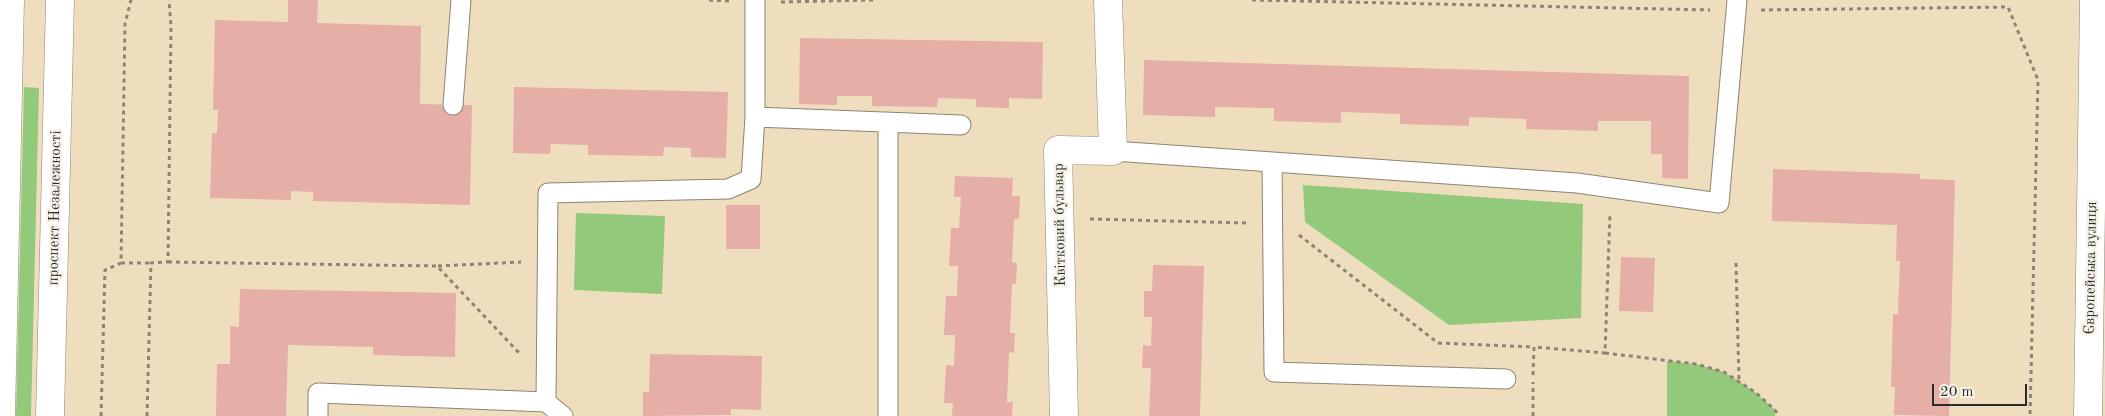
<!DOCTYPE html>
<meta charset="utf-8">
<style>
body{margin:0}
#map{position:relative;width:2105px;height:416px;overflow:hidden;background:#efdebe;font-family:"Old Standard TT",serif}
canvas{display:block}
.scale{position:absolute;left:1932px;top:384px;width:95px;height:22px;box-sizing:border-box;border:2px solid #2b2b2b;border-top:0;padding-left:6px;font-size:15px;line-height:18px;white-space:nowrap;color:#2b2b2b;-webkit-text-stroke:4px #f7f3e8;paint-order:stroke}
</style>
<div id="map">
<canvas width="2105" height="416"></canvas>
<div class="scale">20 m</div>
</div>
<script>
const g = document.querySelector('canvas').getContext('2d');
g.lineJoin = 'round';
function fillPath(path, color) {
  g.fillStyle = color;
  g.fill(path, 'evenodd');
}
function shape(rows) {
  const path = new Path2D();
  for (const r of rows) {
    path.moveTo(r[0], r[1]);
    for (let i = 2; i < r.length; i += 2) path.lineTo(r[i], r[i + 1]);
  }
  return path;
}
function trace(path, color, width, dash) {
  g.strokeStyle = color;
  g.lineWidth = width;
  g.lineCap = dash ? 'butt' : 'round';
  g.setLineDash(dash || []);
  g.stroke(path);
}
function label(font, color, halo, rows, align = 'center') {
  g.font = font + ' "Old Standard TT",serif';
  g.lineWidth = 5;
  g.setLineDash([]);
  g.textBaseline = 'middle';
  g.strokeStyle = halo;
  g.fillStyle = color;
  for (const [text, x, y, turn = 0] of rows) {
    g.save();
    g.translate(x, y);
    g.rotate((+turn || 0) * Math.PI / 180);
    g.textAlign = isNaN(turn) ? turn : align;
    if (halo) g.strokeText(text, 0, 0);
    g.fillText(text, 0, 0);
    g.restore();
  }
}
fillPath(shape([
 [24,87,39,88,31,416,16,416],
 [1303,185,1583,204,1581,318,1449,325,1305,222],
 [576,213,665,216,662,294,574,290],
 [1667,361,1696,364,1724,372,1755,392,1775,410,1775,416,1667,416]
]), '#93c97a');
fillPath(shape([
 [288,0,318,0,317,23,421,26,420,104,472,105,470,205,313,201,313,192,291,191,291,200,210,198,212,133,217,133,218,110,213,110,215,20,288,22],
 [800,38,1043,42,1042,99,1009,98,1009,108,976,107,976,99,938,98,937,107,872,106,872,96,837,96,837,105,799,104],
 [1144,60,1689,76,1688,179,1662,178,1662,154,1651,154,1651,121,1598,121,1598,131,1526,129,1526,119,1469,117,1469,126,1400,124,1400,114,1341,112,1341,123,1274,121,1274,108,1215,107,1215,117,1143,115],
 [514,87,728,92,726,158,691,157,691,148,664,147,663,156,588,155,588,145,551,144,550,154,513,153],
 [1773,169,1920,174,1920,179,1955,180,1949,416,1894,415,1895,387,1891,387,1893,314,1898,314,1900,261,1896,261,1897,225,1772,221],
 [955,176,1013,178,1012,196,1020,196,1019,219,1014,219,1012,262,1017,263,1016,284,1012,284,1010,333,1015,333,1014,353,1009,352,1007,402,1013,402,1012,416,952,416,953,403,944,403,946,365,954,366,955,335,944,335,946,296,957,296,958,266,949,266,951,228,959,228,961,197,954,197],
 [726,205,760,205,760,249,726,249],
 [1621,257,1655,258,1653,312,1619,311],
 [1153,265,1204,266,1200,416,1149,416,1151,368,1142,368,1143,345,1151,346,1152,317,1144,317,1144,291,1152,291],
 [240,289,456,293,455,357,373,355,373,347,288,345,286,416,216,416,217,364,230,364,230,326,239,327],
 [650,354,762,356,761,410,731,409,731,415,643,416,643,392,649,392]
]), '#e5aea7');
const service = shape([
 [453,105,461,0],
 [755,117,961,125],
 [1113,151,1577,183,1719,203,1737,0],
 [1272,162,1274,372,1506,379],
 [318,416,318,393,546,402],
 [563,416,546,402,548,193,728,189,751,179,755,117,755,0],
 [888,416,888,122]
]);
const pedestrian = shape([
 [1064,416,1058,150,1113,151,1108,0]
]);
const tertiary = shape([
 [1,416,10,0],
 [50,416,60,0],
 [2088,416,2094,0]
]);
trace(service, '#8d8474', 21);
trace(pedestrian, '#8d8474', 29);
trace(tertiary, '#8d8474', 29);
trace(shape([
 [709,0,730,1],
 [1252,0,1710,10],
 [781,2,873,0],
 [1761,10,2008,7,2038,80,2030,416],
 [1090,219,1247,223],
 [1299,235,1438,343,1534,347],
 [168,262,437,266,521,355],
 [121,263,151,263],
 [1736,263,1739,381],
 [438,266,521,262],
 [1605,353,1696,364,1724,372,1755,392,1775,410,1779,416],
 [1533,375,1534,347,1605,353,1610,213],
 [101,416,105,270,121,263,125,24,131,0],
 [147,416,151,263,168,262,171,26,169,0],
 [1533,416,1533,382]
]), '#8d8474', 3, [4, 4]);
trace(service, '#fff', 19);
trace(pedestrian, '#fff', 28);
trace(tertiary, '#fff', 28);
label('15px', '#2b2b2b', '#f7f3e8', [
 ["проспект Незалежності",55,208,-89],
 ["Квітковий бульвар",1060,225,-91],
 ["Європейська вулиця",2091,268,-89]
]);
</script>
